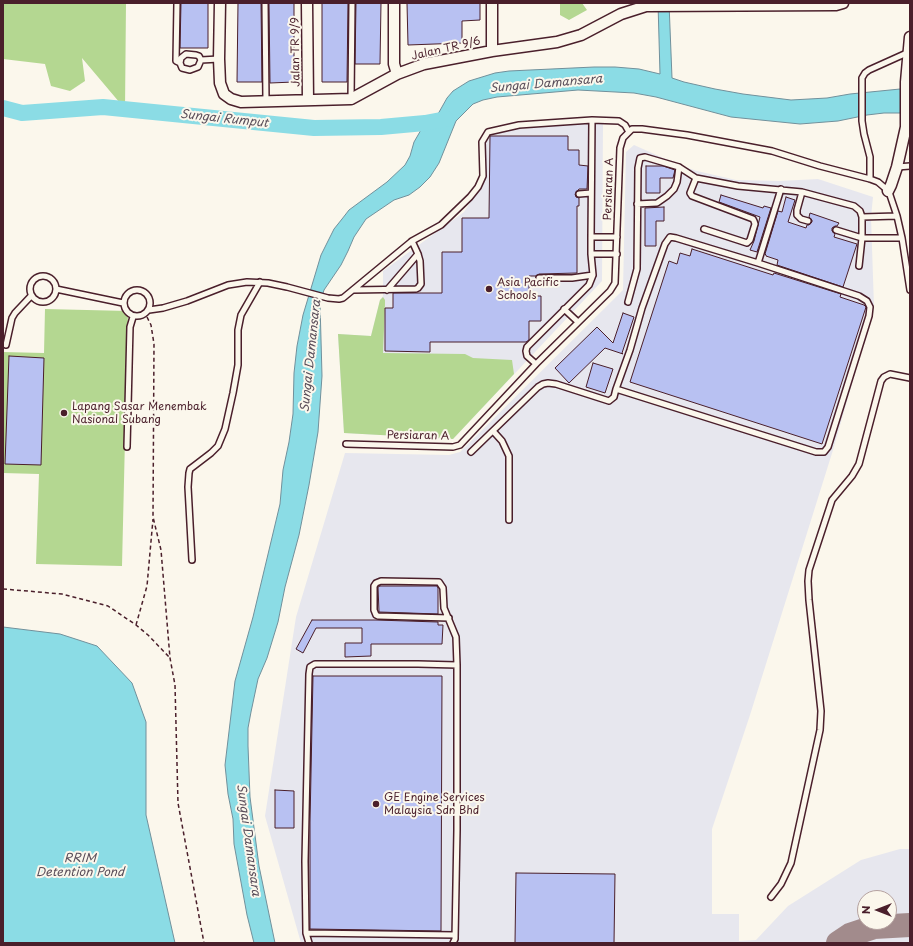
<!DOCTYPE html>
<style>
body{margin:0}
#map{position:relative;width:913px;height:946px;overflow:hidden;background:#fbf7ec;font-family:"Playpen Sans",sans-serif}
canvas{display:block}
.frame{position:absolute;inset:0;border:4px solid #4a1f2b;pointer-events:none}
.north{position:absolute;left:857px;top:890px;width:40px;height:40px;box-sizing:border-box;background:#fbf7ec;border:1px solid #b4a19f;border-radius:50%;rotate:270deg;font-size:11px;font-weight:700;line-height:16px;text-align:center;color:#4a1f2b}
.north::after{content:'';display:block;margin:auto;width:14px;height:18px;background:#4a1f2b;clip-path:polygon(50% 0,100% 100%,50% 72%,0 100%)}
</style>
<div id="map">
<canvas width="913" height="946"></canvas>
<div class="frame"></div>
<div class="north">N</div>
</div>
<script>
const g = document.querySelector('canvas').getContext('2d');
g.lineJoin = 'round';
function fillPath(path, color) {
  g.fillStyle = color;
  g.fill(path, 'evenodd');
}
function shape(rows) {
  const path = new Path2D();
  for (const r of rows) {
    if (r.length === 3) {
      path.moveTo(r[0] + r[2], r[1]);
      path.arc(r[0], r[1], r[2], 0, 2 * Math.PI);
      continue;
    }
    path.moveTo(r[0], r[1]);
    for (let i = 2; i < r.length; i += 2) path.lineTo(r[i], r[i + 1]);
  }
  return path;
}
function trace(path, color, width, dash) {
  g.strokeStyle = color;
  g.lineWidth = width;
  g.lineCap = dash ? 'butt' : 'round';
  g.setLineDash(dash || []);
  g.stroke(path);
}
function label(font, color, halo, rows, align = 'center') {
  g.font = font + ' "Playpen Sans",sans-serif';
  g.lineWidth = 4;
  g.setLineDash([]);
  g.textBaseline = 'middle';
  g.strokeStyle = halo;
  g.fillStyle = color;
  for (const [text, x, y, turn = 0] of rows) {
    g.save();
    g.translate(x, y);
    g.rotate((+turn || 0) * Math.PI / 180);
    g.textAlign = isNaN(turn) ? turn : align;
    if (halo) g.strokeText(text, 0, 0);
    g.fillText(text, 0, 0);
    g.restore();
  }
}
fillPath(shape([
 [573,124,603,124,602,281,453,439,344,433,338,334,371,336,380,300,383,296,383,271,464,212,479,189,485,177,485,142,489,132],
 [634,145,679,165,697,171,736,180,779,181,818,179,873,197,871,217,874,307,833,450,750,715,712,829,712,914,739,914,739,941,756,940,788,906,861,860,900,849,910,849,910,943,301,943,265,816,296,617,345,453,449,455,460,452,623,290,626,152],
 [865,898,889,898,889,922,865,922]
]), '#e7e7ee');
fillPath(shape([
 [3,3,126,3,125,109,82,58,85,81,70,91,51,86,45,64,3,59],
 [560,3,582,3,587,10,569,20,560,15],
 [383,297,385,300,385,304,383,353,465,354,473,358,512,360,514,374,453,439,344,433,338,334,371,336,380,300],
 [45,309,128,311,122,566,36,564,39,474,3,473,3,352,44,353]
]), '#b4d791');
const water = shape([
 [658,3,669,3,672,78,684,82,715,89,743,94,791,100,827,98,850,94,910,88,910,113,884,113,867,115,838,121,800,124,731,117,656,97,634,93,578,90,497,97,483,100,473,104,456,121,439,163,430,177,420,187,409,195,394,200,366,219,354,237,348,251,341,265,324,290,320,303,322,376,318,432,309,485,299,535,285,587,278,622,267,658,258,679,251,712,248,728,248,746,250,797,259,866,275,943,254,943,247,915,234,844,233,819,228,794,225,765,235,681,253,617,280,504,283,470,289,442,293,414,294,373,297,346,303,315,321,255,334,229,342,219,349,210,387,182,405,165,410,156,414,142,425,123,438,114,447,98,453,91,469,81,495,73,509,71,594,67,615,67,639,69,660,74,658,3],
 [3,627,60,634,97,646,132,683,146,722,146,815,175,943,3,943,3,627]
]);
fillPath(water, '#8bdce5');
trace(water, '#71909b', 1);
trace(shape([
 [3,108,22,113,103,107,314,128,381,127,425,123,446,119]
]), '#8bdce5', 16);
trace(shape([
 [838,943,850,935,874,927,910,925]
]), '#a28b8c', 24);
const building = shape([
 [181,3,208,3,208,48,180,48,181,3],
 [238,3,261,3,262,82,237,82,238,3],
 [269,3,294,3,294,82,270,83,269,3],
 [322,3,348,3,347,82,322,82,322,3],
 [356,3,381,3,380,64,355,64,356,3],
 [407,3,480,3,480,20,462,21,462,43,408,45,407,3],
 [490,136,568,136,568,150,579,150,579,165,588,166,587,189,579,189,575,194,576,197,579,198,579,206,577,206,577,273,539,274,536,276,529,276,529,296,541,296,541,321,529,321,529,340,526,342,430,342,430,352,385,351,385,308,393,308,393,293,442,293,442,252,462,252,462,218,489,218,490,136],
 [646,166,663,166,675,170,673,178,660,178,660,193,646,193,646,166],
 [721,195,763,208,764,206,771,208,757,252,750,250,754,241,760,217,719,202,721,195],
 [786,197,795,200,788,222,806,228,807,225,809,225,812,222,812,220,809,217,810,213,839,223,837,226,835,226,832,228,832,231,835,234,834,237,857,244,843,287,777,265,778,260,766,256,766,255,765,254,778,211,782,212,786,197],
 [664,207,664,221,656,221,656,246,645,246,645,208,664,207],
 [692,249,773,275,774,273,841,294,840,297,864,305,866,307,822,444,630,382,669,261,677,264,680,253,690,256,692,249],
 [623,313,634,317,622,353,623,354,605,348,569,383,555,368,597,327,613,343,623,313],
 [9,356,44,358,41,465,5,464,9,356],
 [593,363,613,369,605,393,586,387,593,363],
 [380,586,437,586,438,588,438,614,379,612,378,587,380,586],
 [312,620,376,620,438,622,438,625,443,625,442,644,371,644,371,656,345,657,345,643,362,643,362,628,316,628,303,653,296,649,312,620],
 [313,676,442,676,441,931,310,929,310,822,313,676],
 [275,790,294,791,294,828,275,828,275,790],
 [516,873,615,874,614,943,515,943,516,873]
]);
fillPath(building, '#b8c1f2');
trace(building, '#4a1f2b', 1);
const lane = shape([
 [177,3,176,61,180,63,182,68,190,70,198,67,201,60],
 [265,3,266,101],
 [201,60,219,59],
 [180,63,181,58,186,54,196,55,199,56,201,60],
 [351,99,352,3],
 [897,167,910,166],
 [696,178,690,193,692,196,753,219,754,221,755,224,750,240,747,243,704,229],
 [870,179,870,157,864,134,862,121,862,78,865,73,869,70,909,52],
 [802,192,797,210,797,215,801,219,808,221],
 [579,194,591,193],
 [637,204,657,203,667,196,674,189,677,182,679,167],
 [862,217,897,216],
 [836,230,862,238,902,238],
 [591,237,617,237],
 [591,254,617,254],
 [758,263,781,189],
 [43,289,13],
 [539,278,572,278,593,275],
 [56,289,123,303],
 [137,303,13],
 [353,290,416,289,418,288,421,284,420,261,418,254,412,241],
 [387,290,418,254],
 [628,302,637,269,638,168,640,158,645,157,679,167,696,178,738,186,802,192,854,206,860,211,862,217,862,238,859,266],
 [564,309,578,322],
 [149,310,163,308,187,301,228,285,247,282,268,283,287,287,328,298,339,299,343,298,412,241,441,225,470,197,478,187,483,176,482,142,488,132,519,125,592,120,619,121,625,125,629,132],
 [6,345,12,318,15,313,31,296],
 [536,364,527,356,526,351,527,347,589,285,593,275,591,254,591,237,592,120],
 [493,431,502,441,509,456,509,520],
 [346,444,453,447,460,445,536,364,610,291,615,283,620,148,623,138,632,129,642,129,687,135,772,151,820,166,870,179,878,182,885,188,890,195,897,216,902,238,910,290],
 [127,447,130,327,133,317],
 [471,452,538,387,543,384,548,383,556,384,609,401,614,397,616,389,630,350,642,308,665,244,670,237,676,238,758,263,859,296,867,301,870,307,869,316,828,447,824,452,816,452,616,389],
 [192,560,188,487,189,473,190,469,194,466,211,453,218,446,225,429,233,393,238,365,238,330,241,315,260,282],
 [449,618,378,616,376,615,374,610,374,586,376,583,381,581,439,582,443,588,444,608,456,637,457,665,457,830,455,939,453,943],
 [771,897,781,884,791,863,820,730,821,711,809,600,808,581,809,570,832,500,852,476,859,464,881,381,884,377,890,374,910,378],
 [306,933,455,935],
 [309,943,306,933,305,861,309,674,310,667,315,664,418,664,457,665]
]);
const street = shape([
 [220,3,219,59,220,83,224,94,231,99,241,102,351,99,397,74,424,64,492,51,557,42,581,35,621,14,646,6,836,5,843,3],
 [307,3,308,100],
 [394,3,394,64,397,74],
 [492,51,492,3],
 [888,191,891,185,897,167,906,127,906,82,910,37]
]);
trace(lane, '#4a1f2b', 8);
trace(street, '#4a1f2b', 13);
trace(shape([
 [147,317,151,325,154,344,153,517,161,550,170,658,175,685,178,803,204,943],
 [3,589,62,594,108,606,136,625,148,635,170,658],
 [136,625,147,586,153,519]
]), '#4a1f2b', 1.5, [4, 3]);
trace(lane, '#fbf7ec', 5);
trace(street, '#fbf7ec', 10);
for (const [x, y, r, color] of [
 [489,289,4,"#4a1f2b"],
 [64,413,4,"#4a1f2b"],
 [376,804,4,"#4a1f2b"]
]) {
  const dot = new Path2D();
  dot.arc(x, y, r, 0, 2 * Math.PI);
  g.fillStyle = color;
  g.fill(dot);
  trace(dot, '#fbf7ec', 1.5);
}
label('11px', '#4a1f2b', '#fbf7ec', [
 ["Jalan TR 9/6",446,49,-13],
 ["Jalan TR 9/9",296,52,-91],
 ["Persiaran A",609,189,-88],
 ["Persiaran A",418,436,1]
]);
label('11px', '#4a1f2b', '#fbf7ec', [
 ["Asia Pacific",497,283],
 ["Schools",497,296],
 ["Lapang Sasar Menembak",72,407],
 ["Nasional Subang",72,420],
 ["GE Engine Services",384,798],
 ["Malaysia Sdn Bhd",384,811]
], 'left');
label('italic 12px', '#5a4e5a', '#fbf7ec', [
 ["Sungai Damansara",546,84,-5],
 ["Sungai Rumput",224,119,6],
 ["Sungai Damansara",311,356,-84],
 ["Sungai Damansara",248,840,82],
 ["RRIM",80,859],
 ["Detention Pond",80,873]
]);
</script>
